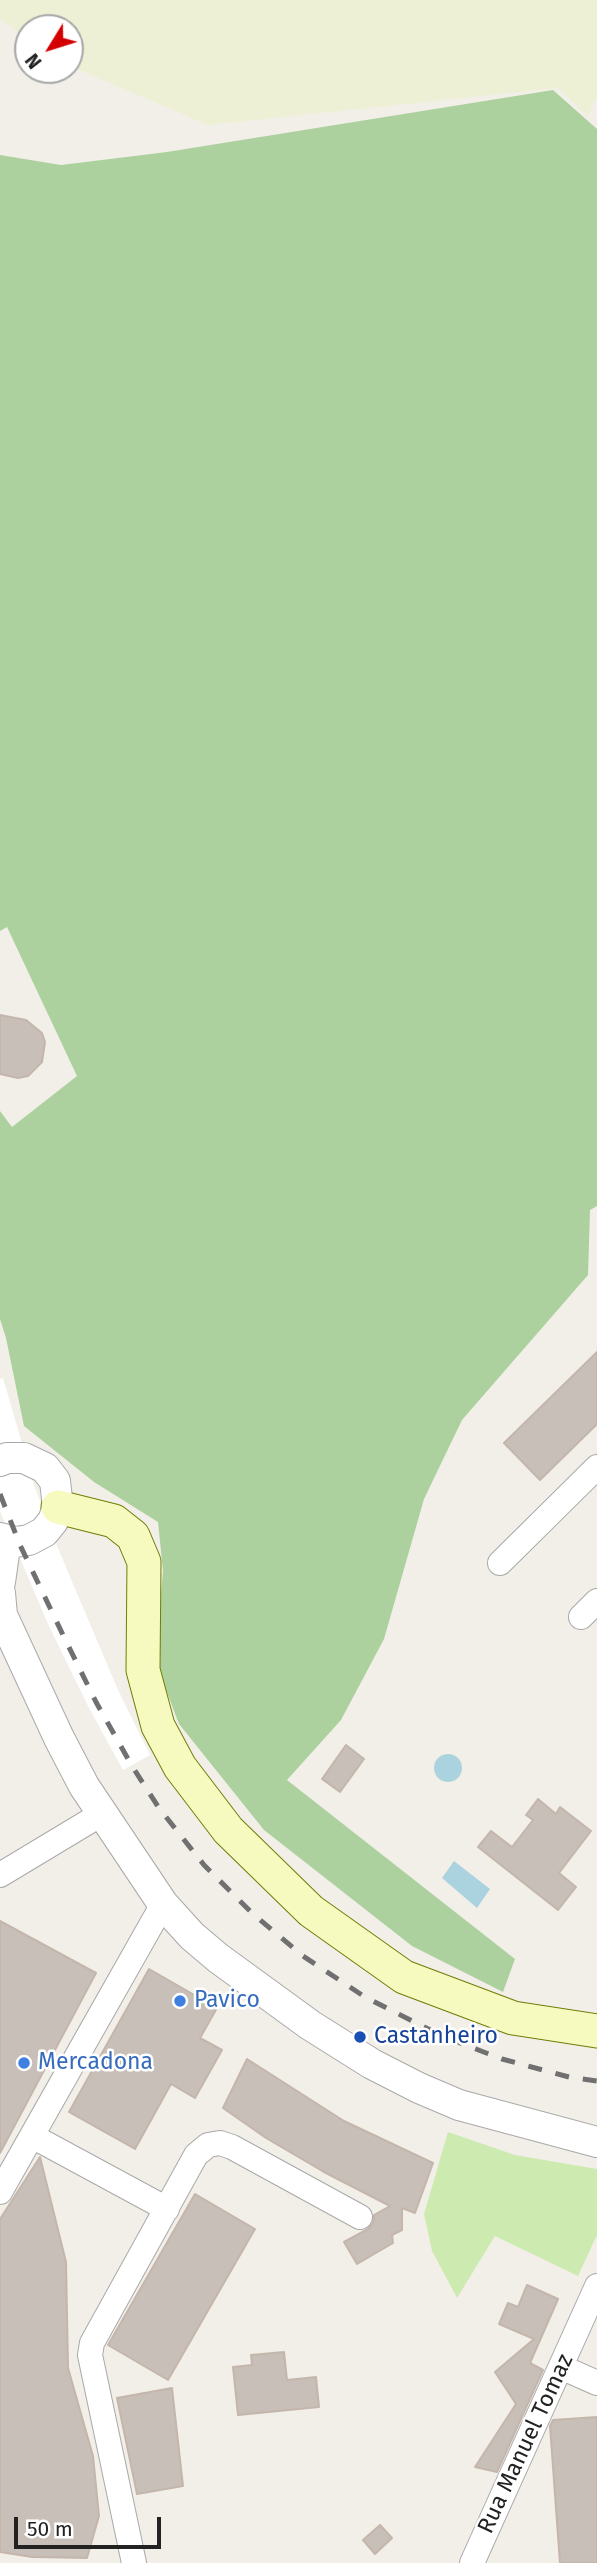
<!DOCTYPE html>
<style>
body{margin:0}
#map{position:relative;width:597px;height:2563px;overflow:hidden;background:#f2efe9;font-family:"Fira Sans",sans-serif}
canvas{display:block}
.north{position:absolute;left:14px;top:14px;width:70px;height:70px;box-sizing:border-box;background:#fff;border:2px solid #a7a7a7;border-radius:50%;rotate:232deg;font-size:19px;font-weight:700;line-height:28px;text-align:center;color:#222}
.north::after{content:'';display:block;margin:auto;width:24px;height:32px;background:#d40000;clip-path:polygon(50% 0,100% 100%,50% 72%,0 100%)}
.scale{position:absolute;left:14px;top:2517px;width:147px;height:32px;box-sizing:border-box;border:4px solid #222;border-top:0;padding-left:9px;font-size:21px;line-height:24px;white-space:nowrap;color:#222;-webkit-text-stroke:5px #fff;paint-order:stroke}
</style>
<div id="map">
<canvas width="597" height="2563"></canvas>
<div class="north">N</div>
<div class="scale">50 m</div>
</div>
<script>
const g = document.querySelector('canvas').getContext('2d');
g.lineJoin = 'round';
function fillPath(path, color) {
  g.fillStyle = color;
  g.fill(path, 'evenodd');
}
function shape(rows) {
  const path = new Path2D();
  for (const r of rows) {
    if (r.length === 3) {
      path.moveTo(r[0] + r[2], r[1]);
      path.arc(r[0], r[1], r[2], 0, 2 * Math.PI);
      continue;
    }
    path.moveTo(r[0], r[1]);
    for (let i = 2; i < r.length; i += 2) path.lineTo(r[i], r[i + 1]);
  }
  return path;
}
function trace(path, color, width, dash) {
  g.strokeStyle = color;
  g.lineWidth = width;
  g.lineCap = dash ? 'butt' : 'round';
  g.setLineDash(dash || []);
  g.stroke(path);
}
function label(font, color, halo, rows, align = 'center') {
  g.font = font + ' "Fira Sans",sans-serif';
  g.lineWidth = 5;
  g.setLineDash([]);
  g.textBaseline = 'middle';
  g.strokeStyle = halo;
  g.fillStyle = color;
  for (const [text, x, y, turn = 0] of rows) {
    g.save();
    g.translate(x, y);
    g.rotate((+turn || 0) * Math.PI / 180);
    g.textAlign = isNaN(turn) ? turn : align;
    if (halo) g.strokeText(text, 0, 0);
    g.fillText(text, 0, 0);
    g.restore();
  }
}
fillPath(shape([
 [0,0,597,0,597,95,588,116,558,88,208,125,70,66,70,28,28,28,28,39,0,19]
]), '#eef0d5');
fillPath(shape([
 [448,2132,515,2155,597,2169,597,2235,578,2276,495,2236,457,2298,432,2251,424,2214]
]), '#cdebb0');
fillPath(shape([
 [553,90,597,129,597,1206,590,1210,588,1275,462,1420,424,1499,384,1639,341,1720,287,1780,515,1959,503,1992,412,1946,264,1830,179,1724,155,1661,163,1571,158,1522,94,1482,24,1426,6,1338,0,1319,0,1111,12,1127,77,1076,7,927,0,931,0,155,61,165,167,152]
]), '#add19e');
fillPath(shape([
 [448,1768,14],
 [454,1861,490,1889,477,1908,442,1878]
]), '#aad3df');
fillPath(shape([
 [3,1378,34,1485,57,1546,118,1690,150,1755,123,1770,88,1706,48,1624,0,1511,0,1379]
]), '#fff');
const building = shape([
 [0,1015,26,1020,42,1033,45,1042,42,1062,28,1076,18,1078,0,1074,0,1015],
 [597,1352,597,1424,540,1480,504,1443,597,1352],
 [346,1745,364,1759,340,1792,322,1779,346,1745],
 [538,1799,556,1814,560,1807,591,1831,559,1873,576,1887,558,1910,478,1847,491,1831,512,1847,533,1820,526,1815,538,1799],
 [0,1921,96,1973,0,2153,0,1921],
 [149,1969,217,2008,200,2038,222,2050,195,2098,171,2084,135,2149,69,2112,149,1969],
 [247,2059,344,2121,433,2163,415,2213,402,2208,402,2230,392,2235,393,2243,357,2264,344,2242,368,2229,373,2223,374,2215,390,2206,324,2172,266,2138,223,2108,247,2059],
 [40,2157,66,2262,68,2368,93,2456,99,2516,87,2558,32,2557,0,2552,0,2219,40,2157],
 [195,2194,255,2229,168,2380,108,2345,195,2194],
 [527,2285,558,2299,530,2363,543,2370,497,2472,475,2467,516,2404,495,2372,534,2339,499,2324,508,2303,518,2307,527,2285],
 [284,2352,287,2380,316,2377,319,2407,238,2415,233,2367,252,2365,251,2355,284,2352],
 [172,2388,183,2486,137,2494,117,2398,172,2388],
 [597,2417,597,2563,560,2563,550,2426,553,2420,597,2417],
 [380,2525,392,2538,375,2554,363,2540,380,2525]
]);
fillPath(building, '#c7bfb8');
trace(building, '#c4b6ab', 2);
const minor = shape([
 [500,1563,597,1467],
 [581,1617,597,1601],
 [0,1875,103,1813],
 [32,2136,167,2209],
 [0,2192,163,1904],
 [561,2367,597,2383],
 [134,2563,90,2355,92,2343,196,2155,208,2145,220,2143,232,2147,360,2217],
 [472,2563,597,2286]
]);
const tertiary = shape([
 [0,1461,7,1458,24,1458,45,1468,55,1481,58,1507,53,1521,44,1532,29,1540,16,1542,0,1538],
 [0,1582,6,1540],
 [0,1593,2,1615,59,1738,84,1786,163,1904,192,1936,218,1958,310,2025,372,2064,419,2088,459,2105,597,2142]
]);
const secondary = shape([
 [58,1507,114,1521,133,1536,144,1562,143,1670,158,1726,180,1767,228,1830,311,1911,404,1977,513,2018,597,2031]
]);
trace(minor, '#a9a9a9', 26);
trace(tertiary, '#a9a9a9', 32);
trace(secondary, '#707d05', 35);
trace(minor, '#fff', 24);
trace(tertiary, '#fff', 30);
trace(secondary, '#f7fabf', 33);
trace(shape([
 [0,1494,20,1545,63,1635,96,1702,132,1766,159,1808,204,1865,252,1913,303,1956,365,1997,442,2036,502,2059,569,2077,597,2081]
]), '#707070', 5, [14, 14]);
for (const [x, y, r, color] of [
 [180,2001,7,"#3f7fe0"],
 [360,2037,7,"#1a4fb4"],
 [24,2063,7,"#3f7fe0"]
]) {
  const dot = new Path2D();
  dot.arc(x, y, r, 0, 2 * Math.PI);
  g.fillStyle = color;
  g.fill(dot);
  trace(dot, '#fff', 2.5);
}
label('23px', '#366cbe', '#fff', [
 ["Pavico",194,2001],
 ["Mercadona",38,2063]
], 'left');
label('23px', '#164399', '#fff', [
 ["Castanheiro",374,2037]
], 'left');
label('23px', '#222', '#fff', [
 ["Rua Manuel Tomaz",526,2444,-65]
]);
</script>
